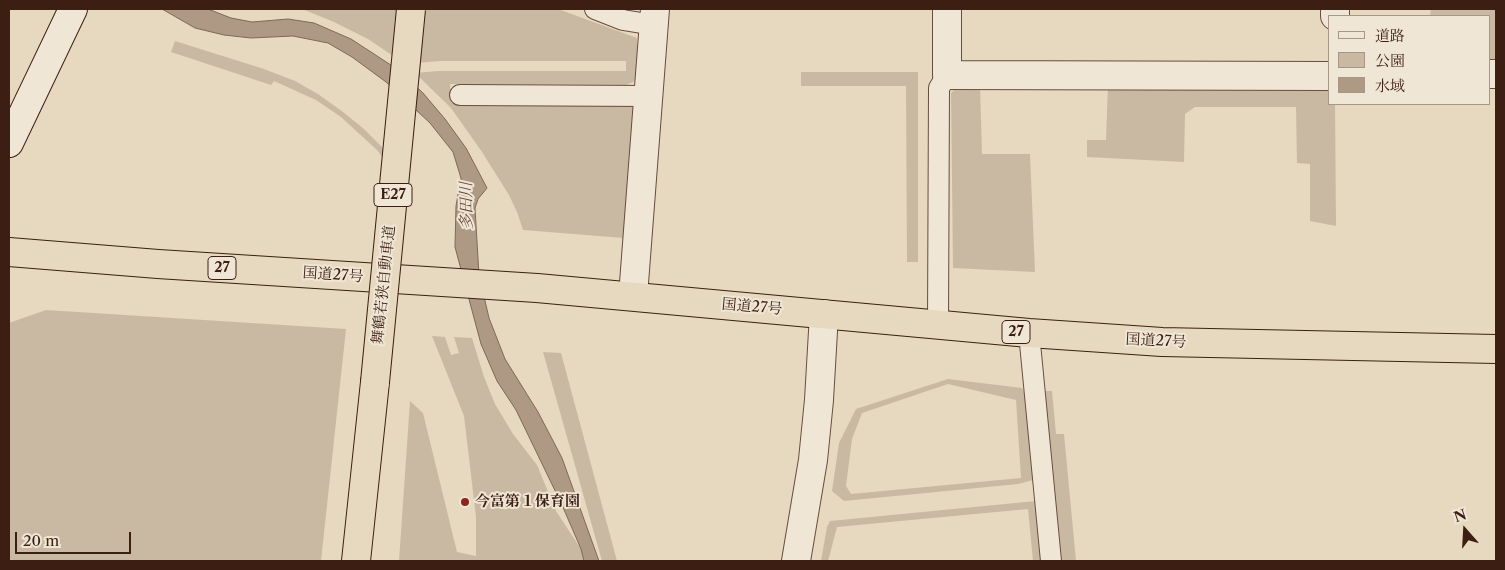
<!DOCTYPE html>
<meta charset="utf-8">
<style>
body{margin:0}
#map{position:relative;width:1505px;height:570px;overflow:hidden;background:#e6d9bf;font-family:"Libre Caslon Text","Noto Serif JP",serif}
canvas{display:block}
.frame{position:absolute;inset:0;border:10px solid #3d1e12;pointer-events:none}
.legend{position:absolute;left:1328px;top:15px;width:162px;height:90px;box-sizing:border-box;background:#efe6d5;border:1px solid #a89687;margin:0;padding:6px 9px;list-style:none;font-size:15px;color:#3d1e12}
.legend li{display:flex;align-items:center;gap:10px;height:25px}
.legend b{width:25px;border:1px solid #a89687}
.north{position:absolute;left:1440px;top:505px;width:50px;height:50px;-webkit-text-stroke:4px #efe6d5;paint-order:stroke;rotate:341deg;font-size:14px;font-weight:700;line-height:20px;text-align:center;color:#3d1e12}
.north::after{content:'';display:block;margin:auto;width:18px;height:22px;background:#3d1e12;clip-path:polygon(50% 0,100% 100%,50% 72%,0 100%)}
.scale{position:absolute;left:15px;top:532px;width:116px;height:22px;box-sizing:border-box;border:2px solid #3d1e12;border-top:0;padding-left:6px;font-size:15px;line-height:18px;white-space:nowrap;color:#3d1e12;-webkit-text-stroke:4px #efe6d5;paint-order:stroke}
</style>
<div id="map">
<canvas width="1505" height="570"></canvas>
<div class="frame"></div>
<ul class="legend">
<li><b style="height:6px;background:#efe6d5"></b>道路</li>
<li><b style="height:14px;background:#c9b9a2"></b>公園</li>
<li><b style="height:14px;background:#ad9984"></b>水域</li>
</ul>
<div class="north">N</div>
<div class="scale">20 m</div>
</div>
<script>
const g = document.querySelector('canvas').getContext('2d');
g.lineJoin = 'round';
function fillPath(path, color) {
  g.fillStyle = color;
  g.fill(path, 'evenodd');
}
function shape(rows) {
  const path = new Path2D();
  for (const r of rows) {
    path.moveTo(r[0], r[1]);
    for (let i = 2; i < r.length; i += 2) path.lineTo(r[i], r[i + 1]);
  }
  return path;
}
function trace(path, color, width, dash) {
  g.strokeStyle = color;
  g.lineWidth = width;
  g.lineCap = dash ? 'butt' : 'round';
  g.setLineDash(dash || []);
  g.stroke(path);
}
function label(font, color, halo, rows, align = 'center') {
  g.font = font + ' "Libre Caslon Text","Noto Serif JP",serif';
  g.lineWidth = 4;
  g.setLineDash([]);
  g.textBaseline = 'middle';
  g.strokeStyle = halo;
  g.fillStyle = color;
  for (const [text, x, y, turn = 0] of rows) {
    g.save();
    g.translate(x, y);
    g.rotate((+turn || 0) * Math.PI / 180);
    g.textAlign = isNaN(turn) ? turn : align;
    if (halo) g.strokeText(text, 0, 0);
    g.fillText(text, 0, 0);
    g.restore();
  }
}
fillPath(shape([
 [302,9,558,9,637,38,637,77,633,82,626,85,450,84,451,103,634,106,624,238,523,230,517,212,509,195,482,152,451,108,415,73,438,71,626,71,626,61,440,61,405,64,368,39,334,22],
 [1431,9,1496,9,1496,66,1489,66,1489,16,1430,16],
 [175,41,264,69,295,81,318,94,343,112,364,129,381,146,398,168,412,192,407,195,393,171,377,150,341,117,316,100,274,81,271,85,171,52],
 [801,72,918,72,918,262,907,262,906,86,801,86],
 [958,85,980,85,982,154,1030,154,1035,272,953,268,951,93],
 [1108,85,1329,86,1329,104,1335,104,1336,226,1310,221,1310,164,1297,163,1296,107,1195,107,1185,114,1184,162,1087,157,1087,140,1106,140],
 [46,310,346,329,321,561,9,561,10,536,9,323],
 [432,336,445,337,451,355,459,353,454,337,472,338,484,377,495,404,513,434,537,465,556,511,581,549,584,561,399,561,410,401,423,413,457,552,476,556,476,517,464,416],
 [543,352,561,353,617,561,602,561],
 [948,379,1022,388,1026,396,1033,480,1018,484,844,501,832,491,839,443,856,409],
 [948,384,1016,400,1021,478,851,494,846,486,852,439,862,413],
 [1045,391,1052,391,1056,434,1064,434,1076,561,1059,561,1043,398],
 [1036,501,1042,561,1033,561,1028,509,837,527,828,561,821,561,827,527,830,521]
]), '#c9b9a2');
const water = shape([
 [162,9,208,9,231,18,252,22,288,19,314,23,351,39,397,69,423,93,445,119,466,148,487,188,478,199,475,208,479,275,489,318,505,359,538,412,562,458,599,561,584,561,581,549,562,505,516,410,497,381,481,344,455,247,456,206,461,178,453,152,430,123,386,82,352,57,328,43,293,36,251,38,224,35,195,28,162,9]
]);
fillPath(water, '#ad9984');
trace(water, '#806856', 1);
const service = shape([
 [595,9,623,20,654,25],
 [460,95,649,96],
 [938,324,939,88,947,75],
 [1029,333,1051,561]
]);
const minor = shape([
 [947,9,947,75,1329,76],
 [1335,16,1335,9],
 [1489,74,1496,74],
 [633,296,655,9],
 [796,561,813,460,819,400,824,314]
]);
const secondary = shape([
 [9,143,73,9]
]);
const trunk = shape([
 [9,252,158,264,537,288,1029,333,1162,342,1496,349]
]);
const motorway = shape([
 [356,561,375,382]
]);
trace(service, '#674d3d', 22);
trace(minor, '#674d3d', 30);
trace(secondary, '#3d1e12', 30);
trace(trunk, '#3d1e12', 30);
trace(motorway, '#3d1e12', 30);
trace(service, '#efe6d5', 20);
trace(minor, '#efe6d5', 28);
trace(secondary, '#efe6d5', 28);
trace(trunk, '#e6d9bf', 28);
trace(motorway, '#e6d9bf', 28);
const motorwayBridge = shape([
 [375,382,411,9]
]);
trace(motorwayBridge, '#3d1e12', 30, []);
trace(motorwayBridge, '#e6d9bf', 28);
for (const [x, y, r, color] of [
 [465,502,5,"#8f2418"]
]) {
  const dot = new Path2D();
  dot.arc(x, y, r, 0, 2 * Math.PI);
  g.fillStyle = color;
  g.fill(dot);
  trace(dot, '#efe6d5', 2);
}
for (const [x, y, w] of [
 [393,195,38],
 [222,268,28],
 [1016,332,28]
]) {
  const box = new Path2D();
  box.roundRect(x - w / 2, y - 11.5, w, 23, 4);
  g.fillStyle = '#efe6d5';
  g.fill(box);
  trace(box, '#3d1e12', 1);
}
label('bold 14px', '#3d1e12', null, [
 ["E27",393,195],
 ["27",222,268],
 ["27",1016,332]
]);
label('15px', '#3d1e12', '#efe6d5', [
 ["国道27号",333,275,4],
 ["舞鶴若狭自動車道",384,285,-84],
 ["国道27号",752,307,5],
 ["国道27号",1156,341,3]
]);
label('bold 15px', '#3d1e12', '#efe6d5', [
 ["今富第１保育園",475,502]
], 'left');
label('italic 16px', '#64493a', '#efe6d5', [
 ["多田川",467,206,-91]
]);
</script>
